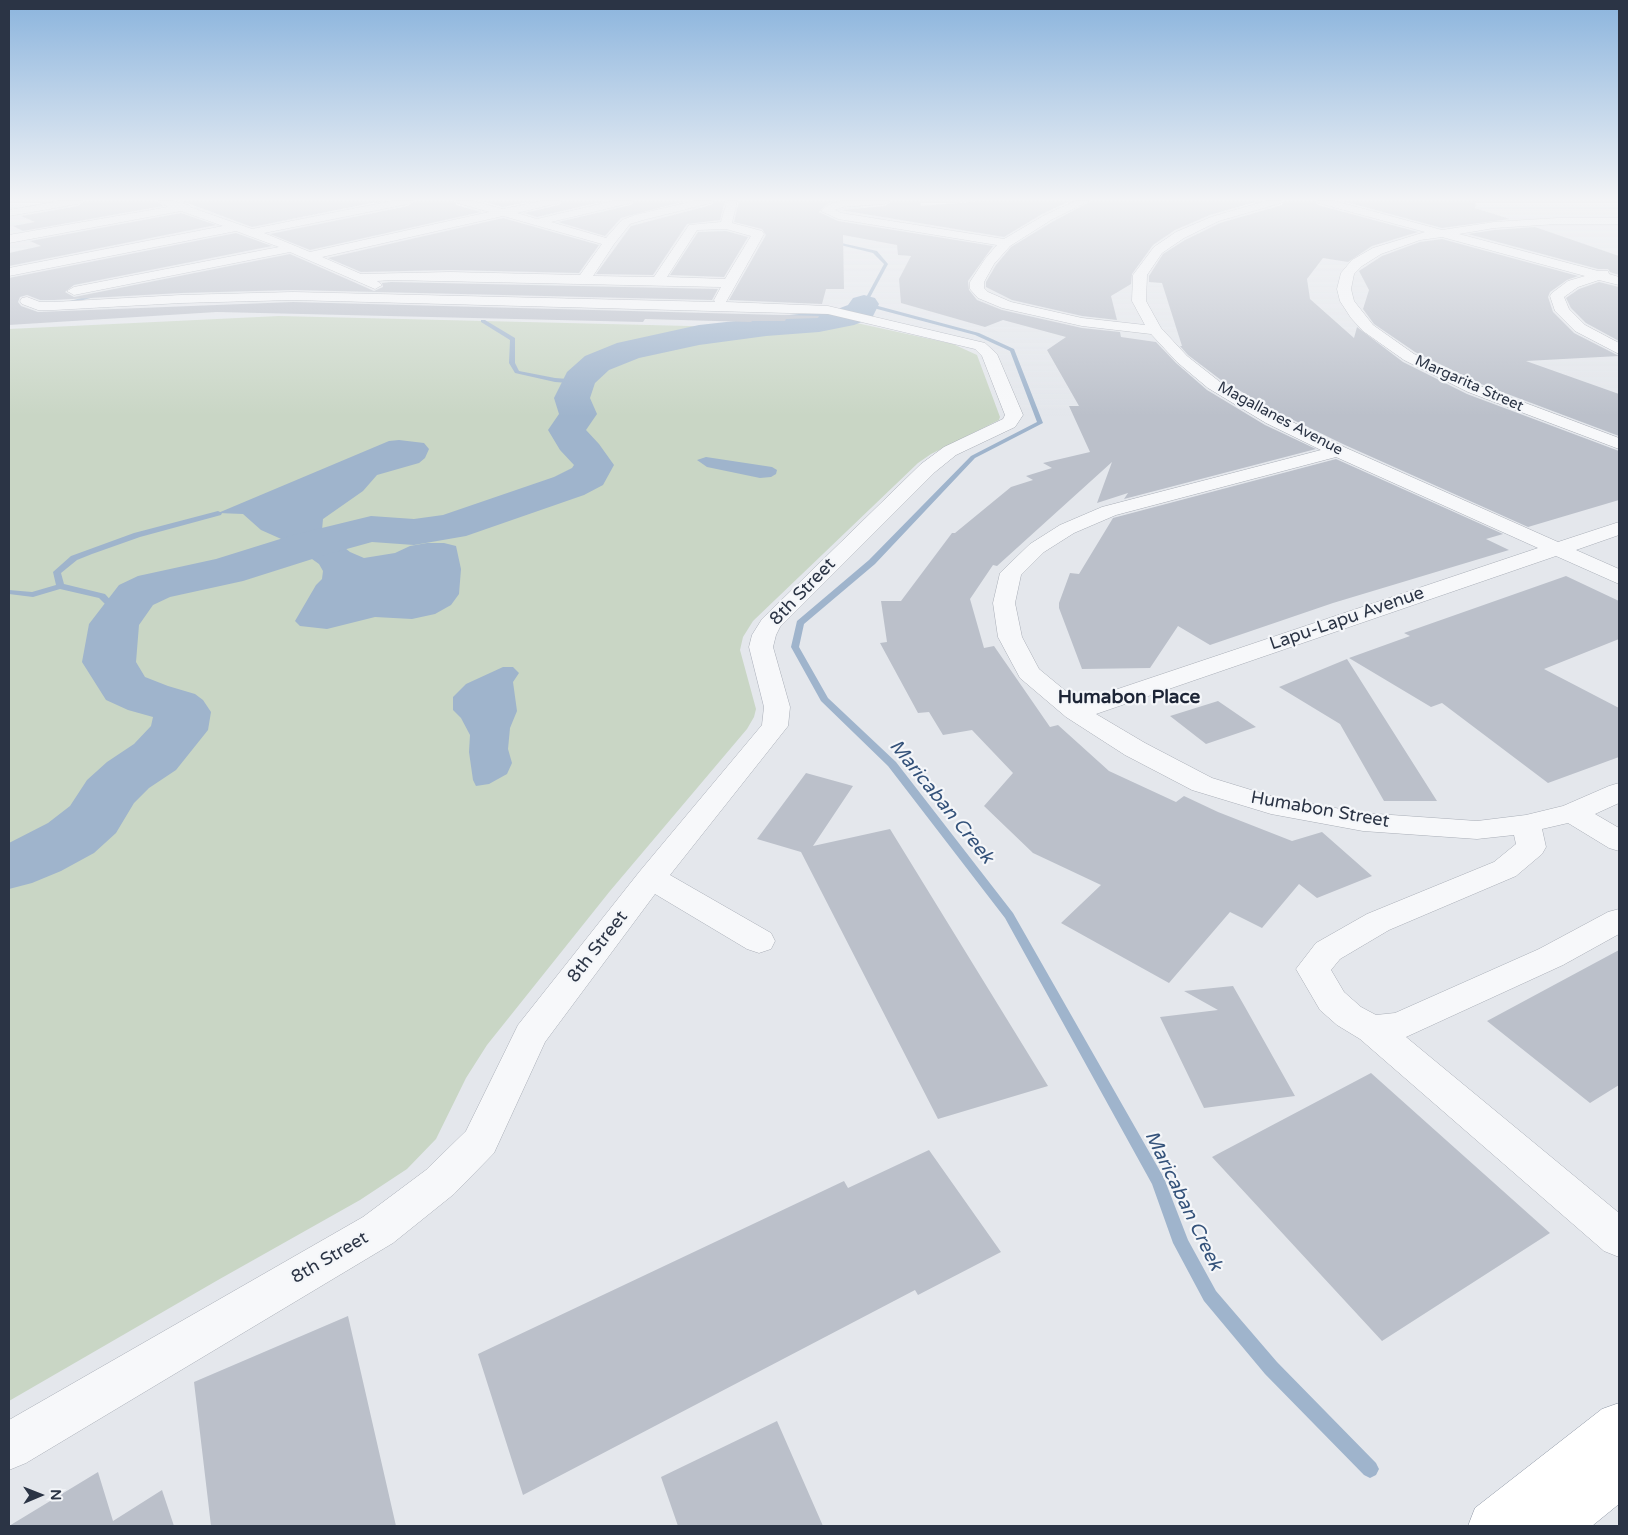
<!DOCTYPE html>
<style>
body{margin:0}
#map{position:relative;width:1628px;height:1535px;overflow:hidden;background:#e4e7ec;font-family:"Varela Round",sans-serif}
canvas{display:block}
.frame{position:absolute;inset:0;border:10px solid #2b3445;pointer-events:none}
.north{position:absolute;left:15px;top:1470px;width:50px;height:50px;-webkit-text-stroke:4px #f4f6f9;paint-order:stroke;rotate:89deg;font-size:14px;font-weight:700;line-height:20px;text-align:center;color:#2b3445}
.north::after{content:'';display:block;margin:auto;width:18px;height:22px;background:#2b3445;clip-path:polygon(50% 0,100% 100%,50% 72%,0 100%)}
</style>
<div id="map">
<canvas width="1628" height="1535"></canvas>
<div class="frame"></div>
<div class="north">N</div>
</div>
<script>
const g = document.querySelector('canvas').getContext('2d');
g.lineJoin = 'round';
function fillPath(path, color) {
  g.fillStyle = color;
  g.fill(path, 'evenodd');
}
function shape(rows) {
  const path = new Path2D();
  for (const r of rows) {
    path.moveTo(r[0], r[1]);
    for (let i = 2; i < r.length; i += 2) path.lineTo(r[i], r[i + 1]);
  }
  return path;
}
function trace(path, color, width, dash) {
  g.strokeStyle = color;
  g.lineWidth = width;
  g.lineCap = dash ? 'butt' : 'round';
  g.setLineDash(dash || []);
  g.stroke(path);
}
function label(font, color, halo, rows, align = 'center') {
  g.font = font + ' "Varela Round",sans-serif';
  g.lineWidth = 4.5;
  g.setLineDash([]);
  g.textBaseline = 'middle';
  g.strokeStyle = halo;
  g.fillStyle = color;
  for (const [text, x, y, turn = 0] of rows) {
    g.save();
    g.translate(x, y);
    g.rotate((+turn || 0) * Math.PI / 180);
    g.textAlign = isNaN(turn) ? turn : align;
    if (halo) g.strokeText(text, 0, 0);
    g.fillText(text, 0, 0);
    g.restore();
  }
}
fillPath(shape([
 [279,316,773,328,852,322,953,344,977,355,1000,417,999,420,931,454,918,463,753,621,743,637,740,650,756,709,754,717,747,729,610,891,487,1045,466,1078,436,1139,407,1169,360,1200,218,1280,9,1401,9,329]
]), '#c9d6c5');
fillPath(shape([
 [399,440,424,443,429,449,425,458,419,463,377,475,363,491,323,519,322,530,350,552,364,558,395,553,410,546,427,543,444,543,456,546,461,569,459,594,451,605,435,614,412,619,375,617,327,629,300,626,295,621,316,585,322,579,323,571,319,564,288,542,261,530,243,514,218,513,389,441],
 [706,457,772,467,777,470,776,474,771,477,760,478,707,467,697,460],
 [503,667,513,667,519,673,513,682,517,711,510,728,508,749,512,763,507,774,489,784,476,786,473,780,469,752,470,735,461,718,453,710,453,697,466,684]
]), '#9fb4cc');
fillPath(shape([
 [828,240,877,251,888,264,867,303,979,333,1014,349,1043,423,975,458,875,564,804,624,799,647,828,698,896,762,1013,913,1164,1178,1188,1240,1216,1291,1277,1362,1376,1463,1379,1469,1376,1475,1370,1478,1364,1475,1265,1374,1204,1301,1173,1243,1152,1184,1005,918,888,766,821,701,791,647,797,621,869,560,971,456,1037,422,1010,351,975,335,862,305,884,264,873,253,828,242,828,240],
 [92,295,94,297,62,306,59,304,92,295],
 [481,320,485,320,515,338,515,363,519,371,555,378,568,379,579,377,582,379,568,383,555,382,515,373,509,363,510,340,481,322,481,320],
 [218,511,222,513,221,515,140,537,92,554,77,560,61,573,64,584,105,594,115,605,118,624,117,626,114,627,110,624,107,606,99,598,60,589,33,597,9,594,9,590,32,592,56,585,53,572,71,556,134,533,218,511]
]), '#9fb4cc');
fillPath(shape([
 [864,295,875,298,879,304,872,318,854,325,819,332,766,336,699,345,639,358,609,370,595,383,590,398,597,414,586,430,599,444,614,465,603,485,584,495,466,536,414,545,372,542,325,555,243,581,170,597,153,605,139,625,136,662,145,677,168,686,195,694,203,700,211,712,208,730,176,770,149,788,134,803,116,833,94,853,61,871,32,883,9,889,9,843,48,823,70,806,87,780,107,762,134,744,151,726,153,717,128,710,106,700,82,662,89,624,119,585,138,576,216,559,293,535,371,516,414,519,443,515,554,477,572,468,574,465,560,450,548,430,559,414,554,398,567,372,585,356,617,343,699,325,835,310,848,305,853,298,864,295]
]), '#9fb4cc');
fillPath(shape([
 [85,201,156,201,163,206,23,231,13,226,35,222,21,216,78,206],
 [182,201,381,201,252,227],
 [415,201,454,201,456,205,481,212,310,250,270,234,408,206],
 [481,201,531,201,503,207],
 [562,201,604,201,537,217,524,213,559,205],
 [634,201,685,201,621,218,605,236,558,222,631,205],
 [714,201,725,201,720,220,687,224,653,275,596,274,631,226,711,205],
 [739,201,834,201,827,204,819,212,838,221,993,246,968,281,969,290,977,300,1002,310,1082,328,1120,332,1121,337,1156,342,1176,363,1207,390,1265,425,1316,449,1124,499,1128,493,1097,503,1112,462,997,566,993,565,970,599,984,648,994,646,1050,727,1058,725,1109,771,1176,802,1184,796,1218,812,1292,841,1322,832,1372,876,1317,898,1299,884,1262,928,1230,912,1169,983,1061,923,1101,885,1033,853,984,806,1013,773,972,730,943,735,929,712,918,713,880,643,887,642,881,601,901,601,952,533,955,533,1011,487,1033,480,1026,476,1052,468,1043,463,1090,452,1069,406,1079,406,1047,350,1066,337,1003,320,985,327,901,303,899,279,911,256,898,255,897,245,843,235,844,289,826,289,822,304,729,300,766,235,762,229,734,222],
 [892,201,920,201,921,206,984,201,1070,201,1042,214,1004,237,840,210,885,206],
 [1091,201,1258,201,1210,215,1175,230,1153,245,1132,274,1131,284,1111,296,1117,320,1082,316,1012,300,986,287,986,282,996,265,1011,247,1052,222],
 [1284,201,1315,201,1318,205,1418,232,1372,246,1348,262,1323,258,1307,279,1310,299,1354,338,1357,327,1403,362,1467,394,1619,451,1619,500,1528,527,1345,445,1279,413,1221,380,1188,355,1180,346,1182,346,1162,283,1149,282,1149,276,1163,254,1185,240,1220,223,1282,205],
 [1342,201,1476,201,1475,208,1510,219,1442,228],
 [181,213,216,225,9,266,9,253,41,246,30,241],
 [503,218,599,245,579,273,450,270,361,272,328,258],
 [1535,227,1619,256,1619,275,1610,272,1608,269,1598,269,1468,234,1494,230],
 [726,231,748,237,724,277,670,275,698,232],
 [236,233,272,246,74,285,65,292,74,297,290,254,374,291,383,287,382,283,391,282,718,289,712,300,293,290,181,293,54,300,40,300,27,295,20,297,18,302,21,306,38,312,293,302,819,316,818,318,786,319,785,321,752,321,751,322,645,319,643,322,217,312,9,325,9,278],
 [1442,239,1578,276,1567,280,1550,292,1548,297,1553,312,1574,333,1619,356,1526,361,1619,394,1619,436,1481,384,1415,352,1374,324,1363,309,1369,290,1359,271,1382,256,1420,242],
 [1599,282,1619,287,1619,341,1586,323,1571,308,1566,298,1579,289],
 [1336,459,1503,534,1486,539,1509,550,1333,603,1210,645,1178,626,1150,668,1082,669,1059,608,1059,603,1070,573,1079,574,1113,518],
 [1566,576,1619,601,1619,639,1544,669,1619,708,1619,757,1548,783,1442,703,1431,707,1349,658,1410,636,1404,633],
 [1347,659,1437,801,1384,801,1340,724,1279,687],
 [1218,701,1256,727,1206,744,1170,716],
 [806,773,853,786,813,846,890,829,1048,1086,938,1119,801,852,757,839],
 [1619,950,1619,1085,1590,1103,1487,1021],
 [1233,986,1245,1007,1295,1096,1204,1108,1160,1017,1218,1010,1184,991],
 [1371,1073,1550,1233,1382,1341,1212,1157],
 [929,1150,1001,1252,918,1295,915,1290,523,1495,478,1354,844,1181,848,1188],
 [348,1316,396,1526,211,1526,194,1382],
 [777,1421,823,1526,678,1526,661,1477],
 [98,1472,113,1521,162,1490,174,1526,9,1526]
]), '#bbc0ca');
const minor = shape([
 [59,201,83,201,78,204,9,216,9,210,59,201],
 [158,201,174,201,189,205,190,207,252,229,391,201,413,201,408,204,264,233,310,252,489,212,457,203,456,201,474,201,503,209,540,201,560,201,559,203,517,213,537,219,612,201,632,201,631,203,551,222,606,238,622,220,635,215,693,201,712,201,711,203,643,220,630,224,614,244,593,276,654,277,689,225,721,222,727,201,737,201,732,223,762,231,764,234,726,302,828,306,985,343,997,354,1023,415,1015,427,956,455,935,472,780,627,776,635,773,647,790,707,788,726,670,875,771,933,775,941,771,949,759,953,747,949,655,894,545,1042,494,1153,454,1194,393,1243,26,1463,9,1470,9,1420,363,1217,426,1170,466,1131,518,1025,640,871,762,725,764,707,749,647,752,635,762,619,921,464,944,447,1003,419,1005,415,982,356,975,349,828,314,293,300,181,303,54,310,38,310,22,304,20,301,22,298,27,297,40,302,54,302,181,295,293,292,715,302,714,300,721,287,391,280,377,281,382,285,375,289,290,252,74,295,67,291,74,287,279,247,236,231,9,276,9,268,223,226,181,211,9,243,9,235,168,207,158,201],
 [503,216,602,244,580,275,450,272,361,274,322,257,503,216],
 [726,229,751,236,725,279,667,277,697,230,726,229],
 [840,201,890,201,885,204,843,207,835,210,841,213,1004,239,1043,216,1075,201,1089,201,1051,220,1010,246,994,264,984,282,984,288,988,292,1011,302,1082,318,1145,325,1132,301,1133,275,1154,247,1176,232,1211,217,1265,201,1282,201,1281,203,1219,221,1184,238,1162,253,1147,275,1146,301,1161,328,1187,356,1220,382,1278,415,1344,447,1558,542,1619,522,1619,535,1576,550,1619,569,1619,584,1556,556,1096,714,1145,743,1212,778,1274,797,1363,813,1477,821,1526,815,1563,806,1609,786,1619,783,1619,803,1595,814,1619,828,1619,851,1609,848,1568,823,1542,829,1546,847,1542,854,1516,876,1389,930,1340,959,1331,970,1344,992,1361,1007,1376,1015,1395,1013,1539,949,1608,912,1619,909,1619,934,1563,965,1406,1037,1619,1213,1619,1257,1604,1251,1360,1039,1337,1025,1320,1010,1296,969,1316,943,1367,914,1494,862,1516,844,1514,835,1477,839,1363,831,1271,814,1192,790,1125,755,1066,717,1020,678,998,637,993,603,1000,573,1030,544,1060,525,1102,507,1321,450,1266,423,1208,388,1177,362,1151,334,1082,326,1002,308,978,298,970,289,970,282,985,259,997,245,838,219,821,211,828,205,840,201],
 [1336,457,1538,548,1079,702,1039,669,1022,637,1015,603,1021,575,1044,552,1074,533,1116,515,1336,457],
 [1317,201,1335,201,1442,230,1494,222,1557,218,1619,218,1619,224,1557,224,1494,228,1459,234,1598,271,1608,271,1609,274,1619,277,1619,285,1599,280,1578,287,1564,297,1569,309,1585,325,1619,343,1619,354,1575,331,1555,311,1550,296,1552,293,1568,281,1585,276,1442,237,1420,240,1381,254,1362,266,1354,274,1351,289,1354,301,1373,325,1414,354,1480,386,1619,438,1619,449,1468,392,1404,360,1363,331,1351,318,1340,301,1337,289,1341,273,1352,260,1373,248,1425,232,1318,203,1317,201]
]);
const highway = shape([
 [1619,1403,1619,1504,1592,1526,1468,1526,1475,1508,1602,1409,1619,1403]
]);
trace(minor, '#a9aeb7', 1);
trace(highway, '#8b94a3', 1);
fillPath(minor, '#f7f8fa');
fillPath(highway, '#fff');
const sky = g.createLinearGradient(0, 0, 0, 416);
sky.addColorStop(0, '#8bb4dd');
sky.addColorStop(0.48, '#f3f4f6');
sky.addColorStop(1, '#f3f4f600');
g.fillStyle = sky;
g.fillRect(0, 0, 1628, 416);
label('15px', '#2b3445', '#f4f6f9', [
 ["Margarita Street",1469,384,24],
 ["Magallanes Avenue",1280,419,28]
]);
label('18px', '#2b3445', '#f4f6f9', [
 ["8th Street",803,592,-46],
 ["Lapu-Lapu Avenue",1347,619,-19],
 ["Humabon Street",1320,810,10],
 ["8th Street",598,947,-52],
 ["8th Street",330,1258,-30]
]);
label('bold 19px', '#1d2536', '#f4f6f9', [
 ["Humabon Place",1129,698]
]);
label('italic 19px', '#34527a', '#f4f6f9', [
 ["Maricaban Creek",941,802,51],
 ["Maricaban Creek",1183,1201,64]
]);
</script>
